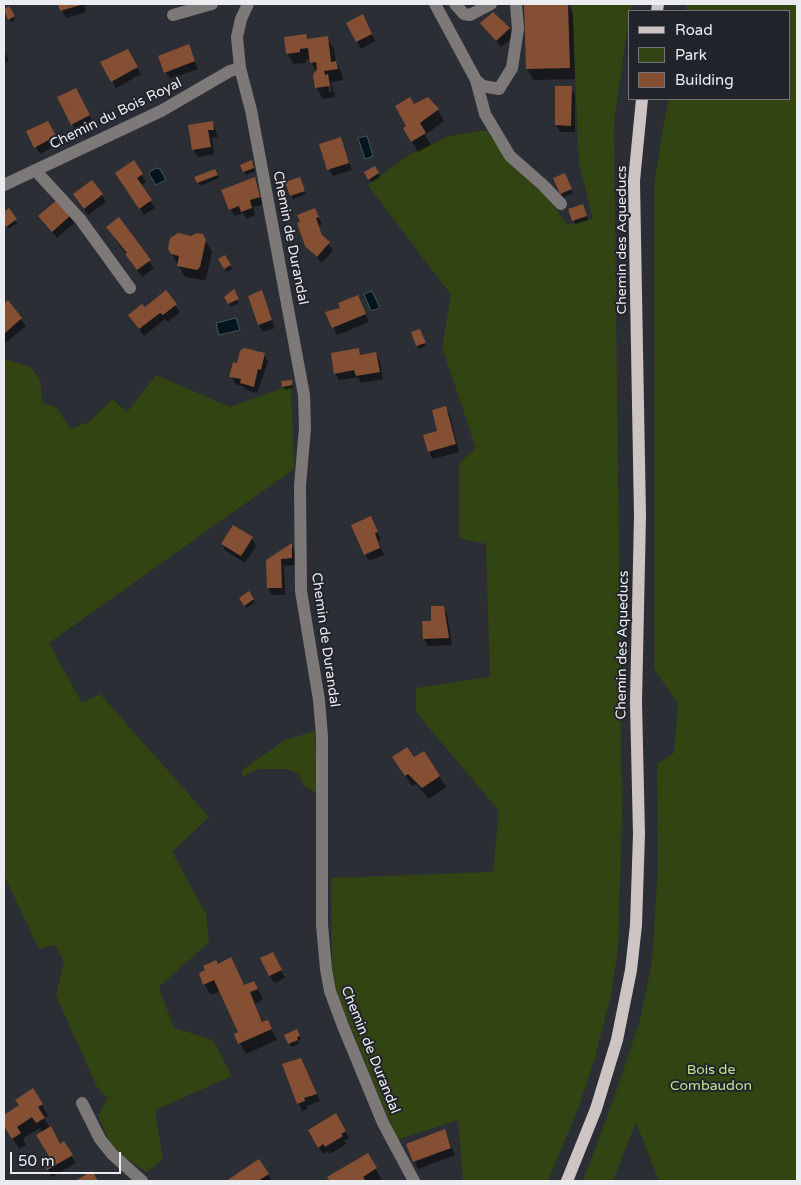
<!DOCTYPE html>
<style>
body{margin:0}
#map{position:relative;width:801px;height:1185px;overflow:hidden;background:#2c2e35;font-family:"Varela Round",sans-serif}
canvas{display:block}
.frame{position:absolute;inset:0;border:5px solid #eaecf0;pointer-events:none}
.legend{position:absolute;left:628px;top:10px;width:162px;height:90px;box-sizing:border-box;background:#22242b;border:1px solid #72747a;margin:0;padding:6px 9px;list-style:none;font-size:15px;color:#eaecf0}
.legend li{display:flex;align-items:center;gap:10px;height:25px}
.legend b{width:25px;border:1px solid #72747a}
.scale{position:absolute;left:10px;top:1152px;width:111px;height:22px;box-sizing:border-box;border:2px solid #eaecf0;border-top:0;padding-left:6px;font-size:15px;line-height:18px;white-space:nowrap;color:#eaecf0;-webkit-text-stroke:4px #22242b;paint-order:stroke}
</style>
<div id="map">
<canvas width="801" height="1185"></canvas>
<div class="frame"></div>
<ul class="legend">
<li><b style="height:6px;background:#cdc4c3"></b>Road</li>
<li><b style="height:14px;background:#314411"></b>Park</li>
<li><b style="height:14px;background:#854f33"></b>Building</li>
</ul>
<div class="scale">50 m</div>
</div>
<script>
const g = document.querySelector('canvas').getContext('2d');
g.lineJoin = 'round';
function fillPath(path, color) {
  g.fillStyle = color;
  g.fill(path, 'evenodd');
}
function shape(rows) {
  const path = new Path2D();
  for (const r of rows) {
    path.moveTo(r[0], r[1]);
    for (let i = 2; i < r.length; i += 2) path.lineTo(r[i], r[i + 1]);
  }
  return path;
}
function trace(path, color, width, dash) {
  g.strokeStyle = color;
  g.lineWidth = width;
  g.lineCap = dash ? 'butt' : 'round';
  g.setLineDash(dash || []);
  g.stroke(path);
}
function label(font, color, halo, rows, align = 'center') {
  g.font = font + ' "Varela Round",sans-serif';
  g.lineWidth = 4;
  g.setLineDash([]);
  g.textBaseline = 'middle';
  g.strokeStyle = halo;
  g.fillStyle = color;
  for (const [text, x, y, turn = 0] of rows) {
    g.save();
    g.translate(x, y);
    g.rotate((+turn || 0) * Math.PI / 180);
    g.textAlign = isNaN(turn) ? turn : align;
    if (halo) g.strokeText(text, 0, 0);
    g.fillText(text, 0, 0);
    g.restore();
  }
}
fillPath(shape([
 [572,4,633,4,630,11,614,122,622,816,618,948,611,995,594,1061,580,1104,548,1181,463,1181,458,1120,397,1140,338,996,332,968,331,878,493,872,499,811,416,712,416,688,490,677,486,544,459,538,459,463,476,448,442,347,451,295,368,185,407,156,449,136,487,130,507,161,542,190,567,225,593,219,579,163],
 [687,4,797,4,797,1181,659,1181,636,1122,613,1181,583,1181,614,1098,640,1020,652,962,658,867,657,764,674,753,678,703,654,669,654,186,665,117,669,99,790,99,790,11,686,11],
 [4,359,31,367,40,380,42,402,57,408,70,429,89,422,112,399,127,412,156,375,230,407,291,385,294,469,49,643,82,703,100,694,209,817,172,852,206,914,209,942,159,987,174,1028,213,1040,232,1076,155,1110,163,1160,146,1172,113,1149,98,1116,108,1098,97,1087,56,995,64,962,55,945,39,949,4,875],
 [315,731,317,793,303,785,299,774,287,769,258,769,242,777,242,770,285,740]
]), '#314411');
const water = shape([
 [367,136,373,156,365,159,358,138,367,136],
 [156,168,160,169,166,180,156,185,149,174,151,171,156,168],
 [372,291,380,308,371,311,364,294,372,291],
 [236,318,240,330,219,335,216,323,236,318]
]);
fillPath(water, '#01151e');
trace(water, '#47565d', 1);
fillPath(shape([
 [59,4,84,4,86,12,66,18],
 [525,4,568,4,573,14,575,79,534,80,527,69],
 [9,7,15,20,11,22,4,10],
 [493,14,509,29,514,36,501,47,482,23],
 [367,23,375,41,361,49,348,24],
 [305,36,308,40,327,38,334,49,336,62,342,73,343,80,331,82,335,97,323,99,316,87,316,72,310,59,306,60,306,63,294,64,287,53],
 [327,79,330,82,332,92,329,92],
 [188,46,198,69,170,79,166,72],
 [4,50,9,60,4,63],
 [128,51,141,74,116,88,102,62],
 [571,88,575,95,575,132,560,132,556,125],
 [80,97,93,123,76,131,72,124],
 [414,106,438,110,444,121,425,135,431,145,418,152,404,128,408,126],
 [212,122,218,137,212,138,214,154,198,157,193,149],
 [52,129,59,144,40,154,28,132],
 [340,139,352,170,333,176,329,169],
 [253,165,255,171,246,175,241,166],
 [375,168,380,177,371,182,366,173],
 [217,173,219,178,200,186,198,183],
 [142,175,146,182,140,186,155,208,144,215,121,180],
 [566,178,573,193,563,197,554,179],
 [254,179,263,205,253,207,255,215,247,219,243,213,235,216,230,209],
 [301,181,306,194,293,199,286,183],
 [74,194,102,195,106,202,88,215],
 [584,209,588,220,575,224,570,210],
 [9,210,17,223,9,229,4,222,4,214],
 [315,210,322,224,319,225,323,238,333,250,322,263,306,245],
 [70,216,74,223,57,238,40,217],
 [119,219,154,268,142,277,107,227],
 [202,235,212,252,206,279,203,280,185,277,169,249,191,237],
 [225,257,232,269,227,272,220,260],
 [234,291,239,303,231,307,226,297],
 [165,292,180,312,168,322,165,319,144,336,134,322,144,308],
 [262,292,275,328,263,332,259,325],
 [357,296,369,322,337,335,327,313,342,309],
 [7,302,26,326,4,344,4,305],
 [413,333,422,333,426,346,419,349],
 [358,350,362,356,376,354,380,361,383,379,361,383,358,377,339,380,335,373],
 [264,354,268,362,257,393,246,390,243,386,235,384,231,376,238,365],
 [291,381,293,388,285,390,283,387],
 [445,408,450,415,459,452,433,459,429,452,439,432],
 [371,518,381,540,378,541,384,555,369,561,365,554],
 [252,538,256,546,245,563,226,551,222,544],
 [291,545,295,551,295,565,284,566,285,595,272,595,268,588,267,561],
 [249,593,255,602,247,608,241,598],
 [443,607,447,614,452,645,428,646,424,639],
 [414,759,439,776,446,787,429,799,416,784,412,786,400,768],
 [261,958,276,961,285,978,274,983],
 [231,959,244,986,254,982,260,993,263,1000,255,1004,263,1023,268,1022,277,1040,246,1054,240,1043,240,1033,220,991,211,995,204,984,217,965],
 [299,1034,301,1039,298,1041,299,1044,291,1047,286,1036],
 [284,1065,305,1067,320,1101,307,1106,308,1109,302,1111],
 [42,1105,48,1116,44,1118,60,1145,64,1143,76,1163,52,1177,43,1161,51,1157,40,1128,23,1138,26,1145,19,1149,4,1124,4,1117,20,1106],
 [336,1115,349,1138,344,1141,346,1144,330,1154,328,1151,323,1154,309,1131],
 [445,1131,455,1155,418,1169,408,1145],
 [368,1155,382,1180,331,1181,329,1178],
 [259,1160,272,1181,227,1181,227,1180]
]), '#0007');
fillPath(shape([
 [58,4,84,4,60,11],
 [524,4,568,4,570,68,526,69],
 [9,6,15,16,8,20,4,9],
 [493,12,510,28,496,41,480,23],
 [363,14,372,34,356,42,346,23],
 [306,34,307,39,328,36,331,62,336,61,338,69,324,71,325,75,328,74,330,86,315,88,313,75,317,69,316,62,310,63,308,48,300,49,300,52,286,54,284,37],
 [189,44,195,61,164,73,158,56],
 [128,49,138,67,111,82,100,62],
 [555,86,572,86,571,126,555,125],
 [76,88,90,115,71,125,57,97],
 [410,97,414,104,428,97,439,109,420,123,426,133,411,142,403,128,406,126,395,106],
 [48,121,56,136,34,148,26,131],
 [213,121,214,130,208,130,211,147,192,150,188,125],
 [341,137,349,163,327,170,319,144],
 [134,160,143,174,137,178,152,200,139,209,115,173],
 [252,160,254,168,243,172,240,165],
 [375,166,379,173,368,180,364,172],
 [215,169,218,175,197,183,194,177],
 [565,173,572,189,560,194,553,178],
 [255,177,260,197,250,200,252,208,241,212,239,206,229,210,221,190],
 [300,177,305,191,290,196,285,182],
 [92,180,103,194,84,209,73,194],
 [58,199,71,215,52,232,38,216],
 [583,204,587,216,572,221,568,209],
 [9,208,17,219,6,227,4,223,4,212],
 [315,208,319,217,316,218,322,235,330,242,317,257,305,246,297,223,300,222,297,215],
 [119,217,151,260,137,270,125,254,127,253,106,227],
 [178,233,191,236,197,233,203,234,206,240,200,267,197,270,177,266,179,256,171,254,168,249,170,238],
 [225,255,231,265,224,269,218,259],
 [234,289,239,299,228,304,224,297],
 [166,290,177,304,163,315,160,313,139,329,128,315,142,304,145,307],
 [262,290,272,320,258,325,248,296],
 [358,295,366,314,332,328,325,312,340,308,338,303],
 [8,300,22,318,4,334,4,304],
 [420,329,426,343,416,346,411,332],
 [244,348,265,353,261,370,258,369,254,387,240,383,241,379,229,377,233,362,237,363,240,351],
 [359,348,360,355,376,352,380,372,356,376,354,370,334,374,331,353],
 [292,380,292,385,282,387,281,381],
 [446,406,456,444,428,452,423,435,437,431,432,410],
 [371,516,378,532,375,533,380,548,364,555,351,525],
 [233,525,253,537,241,556,221,544],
 [292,543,292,558,281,559,282,588,267,588,266,560],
 [249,591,254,599,244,606,239,598],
 [431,606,444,606,449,638,423,639,422,621,431,621],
 [407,747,414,757,424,751,440,776,422,788,408,774,405,776,392,757],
 [273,952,282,970,269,976,260,958],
 [231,957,244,985,254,981,258,989,250,992,262,1022,268,1020,272,1029,238,1044,234,1034,238,1032,214,980,203,985,199,973,205,970,203,966,216,960,218,964],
 [297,1029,300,1036,297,1037,298,1040,288,1044,284,1035],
 [301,1058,317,1094,304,1098,305,1101,297,1104,282,1064],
 [33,1088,43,1104,38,1107,45,1118,36,1123,32,1117,17,1127,21,1133,12,1139,4,1126,4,1115,19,1105,15,1100],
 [336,1113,346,1131,341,1134,343,1136,325,1147,323,1144,318,1148,308,1130],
 [51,1126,60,1144,64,1141,73,1155,47,1170,41,1161,49,1156,36,1135],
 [445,1129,451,1148,413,1162,406,1144],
 [368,1153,377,1168,363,1177,366,1181,330,1181,327,1177],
 [259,1159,269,1174,258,1181,226,1181],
 [92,1171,98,1181,75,1181]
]), '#854f33');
trace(shape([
 [248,4,241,19,237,37,240,68,251,110,304,395,305,428,300,486,301,591,319,700,322,736,322,925,326,969,330,991,343,1026,383,1123,414,1181],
 [435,4,476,80,483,86,499,89,512,68,518,29,516,4],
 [455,4,464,14,470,15,491,4],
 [173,15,212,4],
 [476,80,485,114,510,156,543,185,561,204],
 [35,170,80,219,130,288],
 [4,185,161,111,230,71,240,68],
 [82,1103,100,1139,112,1154,142,1181]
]), '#7e7979', 12);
trace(shape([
 [657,11,658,4],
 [567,1181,596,1109,617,1040,631,970,636,925,639,834,636,702,640,516,634,181,642,99]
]), '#cdc4c3', 12);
label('14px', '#eaecf0', '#22242b', [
 ["Chemin du Bois Royal",116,114,-26],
 ["Chemin de Durandal",290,238,79],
 ["Chemin des Aqueducs",622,240,-90],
 ["Chemin de Durandal",325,640,82],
 ["Chemin des Aqueducs",623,645,-89],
 ["Chemin de Durandal",370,1050,68]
]);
label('14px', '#bee290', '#22242b', [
 ["Bois de",711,1070],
 ["Combaudon",711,1086]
]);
</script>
